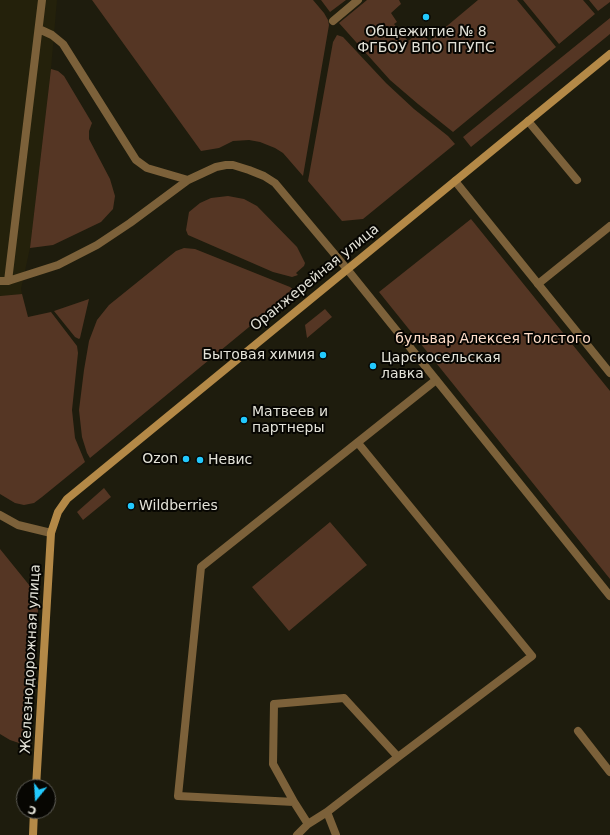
<!DOCTYPE html>
<meta charset="utf-8">
<style>
body{margin:0}
#map{position:relative;width:610px;height:835px;overflow:hidden;background:#1e1c0d;font-family:"DejaVu Sans",sans-serif}
canvas{display:block}
.north{position:absolute;left:16px;top:779px;width:40px;height:40px;box-sizing:border-box;background:#070602;border:1px solid #5f5e58;border-radius:50%;rotate:198deg;font-size:11px;font-weight:700;line-height:16px;text-align:center;color:#e3e2d8}
.north::after{content:'';display:block;margin:auto;width:14px;height:18px;background:#22c9fe;clip-path:polygon(50% 0,100% 100%,50% 72%,0 100%)}
</style>
<div id="map">
<canvas width="610" height="835"></canvas>
<div class="north">С</div>
</div>
<script>
const g = document.querySelector('canvas').getContext('2d');
g.lineJoin = 'round';
function fillPath(path, color) {
  g.fillStyle = color;
  g.fill(path, 'evenodd');
}
function shape(rows) {
  const path = new Path2D();
  for (const r of rows) {
    path.moveTo(r[0], r[1]);
    for (let i = 2; i < r.length; i += 2) path.lineTo(r[i], r[i + 1]);
  }
  return path;
}
function trace(path, color, width, dash) {
  g.strokeStyle = color;
  g.lineWidth = width;
  g.lineCap = dash ? 'butt' : 'round';
  g.setLineDash(dash || []);
  g.stroke(path);
}
function label(font, color, halo, rows, align = 'center') {
  g.font = font + ' "DejaVu Sans",sans-serif';
  g.lineWidth = 4;
  g.setLineDash([]);
  g.textBaseline = 'middle';
  g.strokeStyle = halo;
  g.fillStyle = color;
  for (const [text, x, y, turn = 0] of rows) {
    g.save();
    g.translate(x, y);
    g.rotate((+turn || 0) * Math.PI / 180);
    g.textAlign = isNaN(turn) ? turn : align;
    if (halo) g.strokeText(text, 0, 0);
    g.fillText(text, 0, 0);
    g.restore();
  }
}
fillPath(shape([
 [0,0,57,0,51,69,30,248,21,289,22,294,0,296]
]), '#24210b');
fillPath(shape([
 [92,0,313,0,324,13,328,20,329,25,303,176,283,153,275,148,260,142,249,140,233,141,219,148,201,151],
 [321,0,346,0,330,12],
 [367,0,399,0,401,4,391,13,397,22,394,24,408,41,421,31,429,41,478,0,517,0,556,47,453,132,418,104,390,80,339,23],
 [523,0,583,0,595,14,559,44],
 [589,0,610,0,610,2,598,11],
 [610,18,610,34,471,147,463,137],
 [337,35,343,37,386,83,414,109,448,136,455,144,363,219,342,221,308,181,333,42],
 [51,69,58,71,64,76,92,123,89,131,89,139,110,179,115,196,113,209,101,222,53,245,30,248],
 [228,196,244,199,257,206,297,247,305,263,304,266,296,273,298,275,292,277,273,272,188,235,186,230,189,212,200,203,211,198],
 [471,219,610,391,610,579,379,292],
 [184,248,195,249,290,287,294,290,90,458,87,453,82,437,79,410,84,370,89,341,97,320,109,305,176,251],
 [22,294,28,317,51,312,77,346,78,353,72,410,75,438,85,462,42,497,34,503,24,505,15,503,0,494,0,296],
 [89,299,80,338,79,339,75,337,54,311],
 [325,309,332,317,307,338,305,325],
 [104,488,111,497,83,520,77,512],
 [330,522,367,565,289,631,252,587],
 [0,549,34,591,37,601,38,610,29,743,22,744,10,740,0,734]
]), '#553624');
trace(shape([
 [333,21,358,0],
 [39,29,52,35,63,44,136,160,147,168,188,180],
 [528,121,577,180],
 [0,281,8,281,58,265,97,245,130,223,188,180,216,167,226,165,233,165,249,170,264,176,275,183,347,269],
 [8,281,42,0],
 [538,284,610,226],
 [0,515,18,525,51,533],
 [578,731,610,772],
 [294,802,273,764,274,704,344,698,398,757],
 [327,812,398,757,532,656,358,443],
 [308,824,294,802,178,796,201,567,436,380],
 [297,835,308,824,327,812,336,835]
]), '#7c613a', 8);
trace(shape([
 [455,181,610,373],
 [347,269,610,596]
]), '#7c613a', 8);
trace(shape([
 [36,787,51,533,58,512,67,499,610,54],
 [33,835,34,811]
]), '#b48947', 8);
for (const [x, y, r, color] of [
 [426,17,4,"#22c9fe"],
 [323,355,4,"#22c9fe"],
 [373,366,4,"#22c9fe"],
 [244,420,4,"#22c9fe"],
 [186,459,4,"#22c9fe"],
 [200,460,4,"#22c9fe"],
 [131,506,4,"#22c9fe"]
]) {
  const dot = new Path2D();
  dot.arc(x, y, r, 0, 2 * Math.PI);
  g.fillStyle = color;
  g.fill(dot);
  trace(dot, '#070602', 1.5);
}
label('14px', '#e3e2d8', '#070602', [
 ["Общежитие № 8",426,32,"center"],
 ["ФГБОУ ВПО ПГУПС",426,48,"center"],
 ["Бытовая химия",315,355,"right"],
 ["Царскосельская",381,358],
 ["лавка",381,374],
 ["Матвеев и",252,412],
 ["партнеры",252,428],
 ["Ozon",178,459,"right"],
 ["Невис",208,460],
 ["Wildberries",139,506]
], 'left');
label('14px', '#e3e2d8', '#070602', [
 ["Оранжерейная улица",315,278,-39],
 ["Железнодорожная улица",31,659,-87]
]);
label('14px', '#feddc9', '#070602', [
 ["бульвар Алексея Толстого",493,339]
]);
</script>
